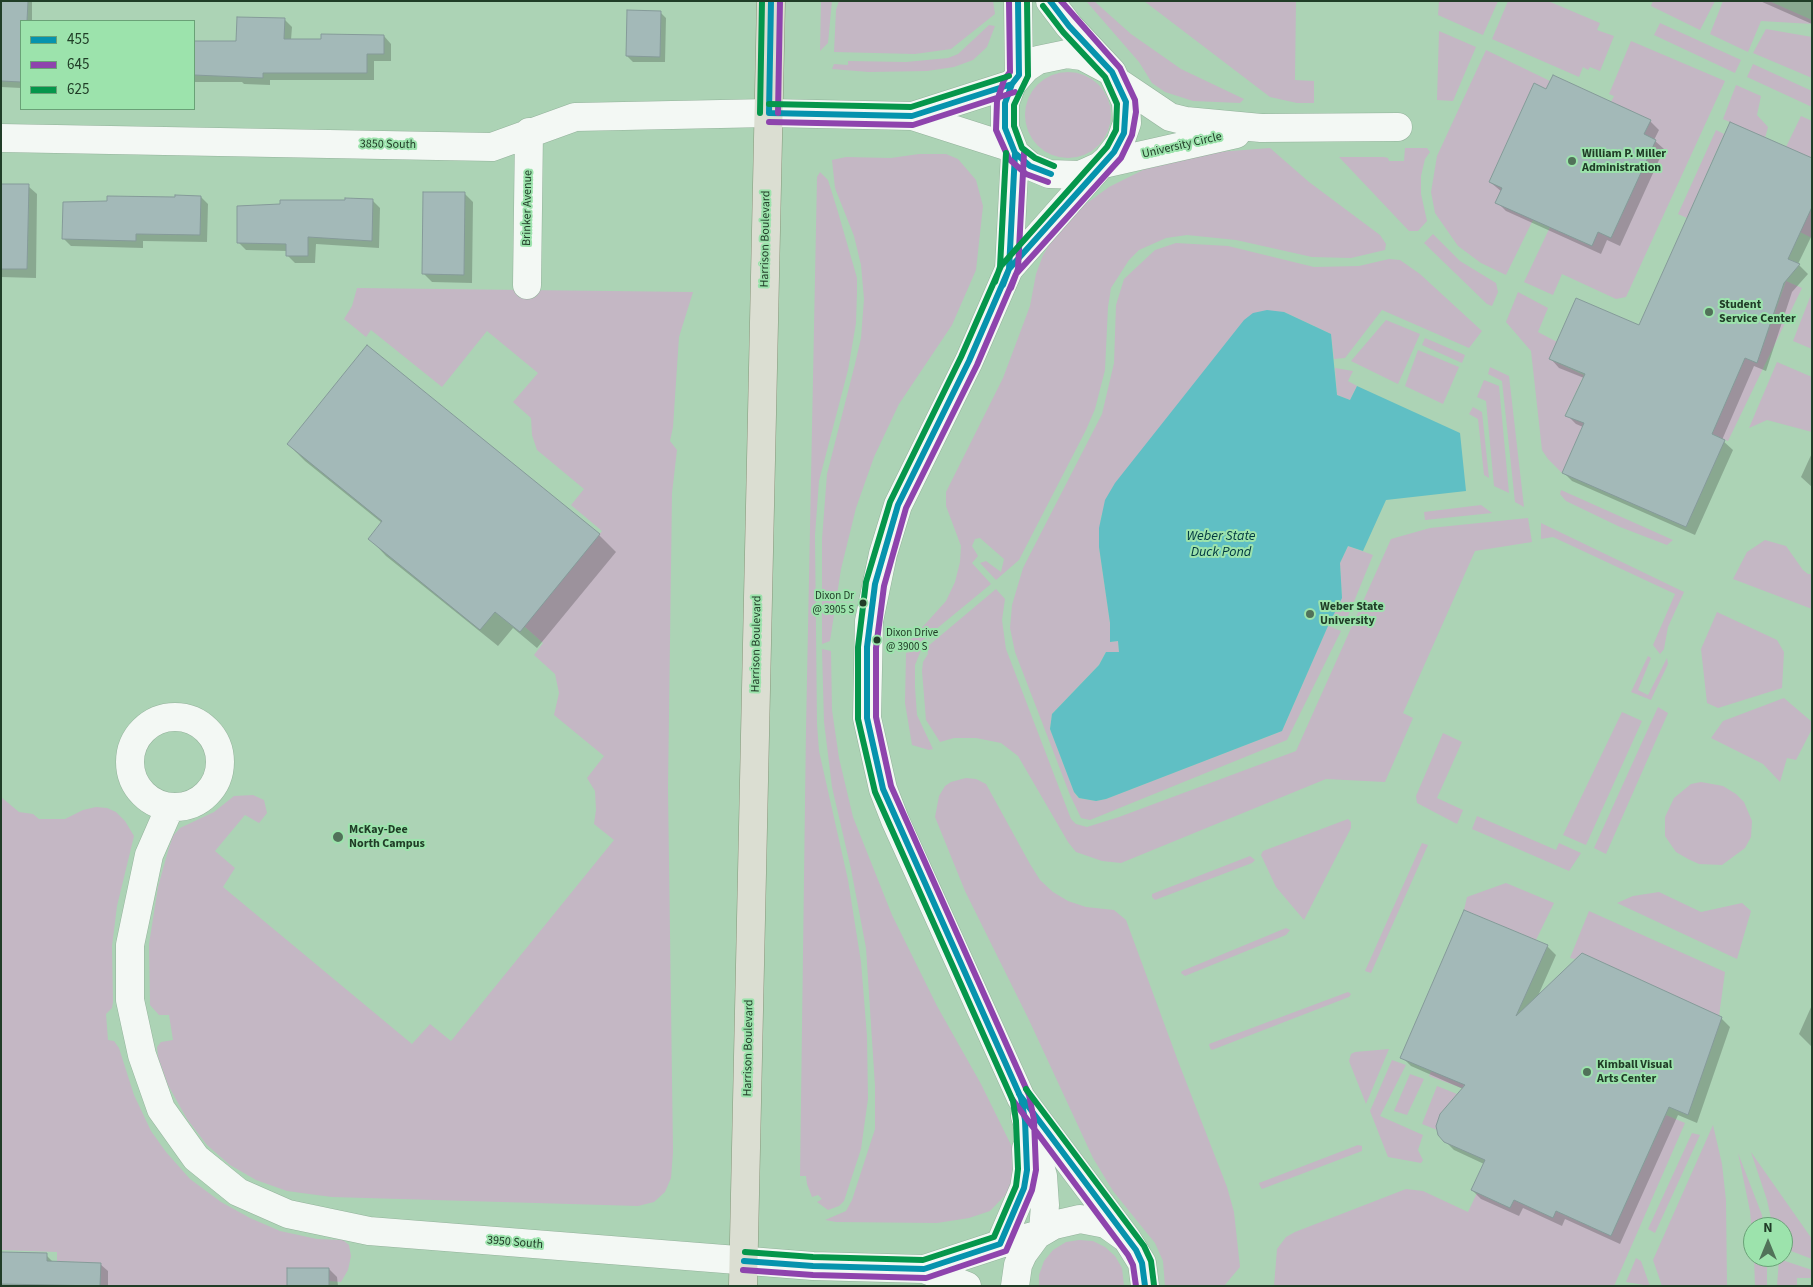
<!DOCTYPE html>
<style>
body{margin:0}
#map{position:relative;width:1813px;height:1287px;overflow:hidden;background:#acd3b5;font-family:"Source Sans 3",sans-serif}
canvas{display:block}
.frame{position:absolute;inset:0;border:2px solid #203d27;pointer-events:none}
.legend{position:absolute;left:20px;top:20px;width:175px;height:90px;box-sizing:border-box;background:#9ce3ac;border:1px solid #6aa177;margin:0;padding:6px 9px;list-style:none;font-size:15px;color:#203d27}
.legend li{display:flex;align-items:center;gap:10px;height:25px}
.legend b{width:25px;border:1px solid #6aa177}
.north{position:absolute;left:1743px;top:1217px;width:50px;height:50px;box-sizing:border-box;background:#9ce3ac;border:1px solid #6aa177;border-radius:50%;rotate:0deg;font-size:14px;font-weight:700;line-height:20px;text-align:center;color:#203d27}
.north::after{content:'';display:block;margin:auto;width:18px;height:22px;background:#517259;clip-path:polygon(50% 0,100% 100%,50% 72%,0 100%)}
</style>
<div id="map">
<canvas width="1813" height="1287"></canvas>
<div class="frame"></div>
<ul class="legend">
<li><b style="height:6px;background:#0693ad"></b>455</li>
<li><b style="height:6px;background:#8e44ad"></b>645</li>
<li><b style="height:6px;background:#05964b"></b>625</li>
</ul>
<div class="north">N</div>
</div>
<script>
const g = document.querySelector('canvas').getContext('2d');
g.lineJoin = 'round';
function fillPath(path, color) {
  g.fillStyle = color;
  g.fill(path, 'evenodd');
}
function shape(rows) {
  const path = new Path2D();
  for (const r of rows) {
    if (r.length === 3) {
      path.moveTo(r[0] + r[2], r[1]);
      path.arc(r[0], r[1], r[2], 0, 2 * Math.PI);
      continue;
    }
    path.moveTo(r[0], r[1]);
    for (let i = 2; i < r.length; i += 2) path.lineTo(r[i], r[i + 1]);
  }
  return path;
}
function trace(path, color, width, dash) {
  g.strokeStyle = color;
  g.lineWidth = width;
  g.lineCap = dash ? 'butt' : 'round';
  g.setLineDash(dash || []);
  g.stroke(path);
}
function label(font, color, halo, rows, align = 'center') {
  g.font = font + ' "Source Sans 3",sans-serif';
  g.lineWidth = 4;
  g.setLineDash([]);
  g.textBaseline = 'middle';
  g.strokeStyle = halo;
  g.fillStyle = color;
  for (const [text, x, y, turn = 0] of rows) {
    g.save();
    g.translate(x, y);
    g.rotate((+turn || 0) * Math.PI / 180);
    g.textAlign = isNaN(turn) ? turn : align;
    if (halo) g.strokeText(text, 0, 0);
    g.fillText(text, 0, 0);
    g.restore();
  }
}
fillPath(shape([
 [821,1,832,1,828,43,820,51],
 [839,1,993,1,995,14,951,49,915,54,834,52,836,10],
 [1086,1,1094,1,1131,34,1181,69,1244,99,1240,103,1193,101,1165,92,1152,83,1139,62],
 [1144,1,1296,1,1295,80,1314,81,1314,103,1297,103,1270,97],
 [1439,1,1498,1,1483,35,1438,15],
 [1508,1,1548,1,1600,23,1597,30,1614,36,1600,71,1590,67,1588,70,1583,67,1579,77,1492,39],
 [1653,1,1715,1,1700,30,1651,6],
 [1723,1,1769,1,1812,20,1812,24,1761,21,1748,52,1710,34],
 [1660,23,1741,60,1735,73,1654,35],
 [989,25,995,26,987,47,973,60,954,67,927,71,869,72,832,69,834,64,848,65,848,61,906,62,948,58,958,54],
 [1766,29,1812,37,1812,78,1753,53],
 [1439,31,1476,47,1453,101,1437,100],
 [1631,41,1725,81,1626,297,1616,299,1562,274,1553,295,1524,282,1550,227,1591,246,1598,232,1611,238,1656,140,1644,134,1651,120,1611,102,1614,96,1609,94],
 [1486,50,1550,81,1546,89,1534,83,1489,182,1502,188,1533,220,1506,275,1481,263,1458,246,1435,213,1431,192,1437,156],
 [1753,64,1812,91,1812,107,1747,77],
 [1068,115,43],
 [1736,85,1761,96,1757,115,1768,127,1765,138,1723,119],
 [1801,116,1812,121,1812,158,1786,147],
 [1716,130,1724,134,1687,218,1678,214],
 [1270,148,1309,182,1380,235,1386,244,1385,250,1351,258,1312,257,1236,240,1187,235,1166,238,1139,250,1129,260,1111,288,1108,307,1105,370,1095,409,1086,430,1019,560,996,580,980,563,986,561,1001,572,1004,559,980,538,975,539,972,546,978,556,972,563,991,584,918,644,909,642,946,601,955,582,960,562,961,546,946,506,946,492,1003,378,1030,306,1036,274,1043,255,1059,229,1083,206,1109,187,1145,169,1218,152],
 [1405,148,1427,148,1430,152,1425,159,1421,176,1421,194,1427,221,1418,231,1409,231,1339,157,1384,157,1388,158,1389,161,1404,161],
 [919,154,946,154,958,159,976,180,983,206,976,270,952,325,899,404,874,457,856,508,841,569,830,641,822,644,822,539,827,474,855,364,861,338,864,299,861,265,854,236,835,188,832,160,846,157,891,158],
 [820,172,828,180,838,212,857,278,857,292,856,323,848,370,819,481,815,535,817,724,819,751,848,880,861,962,867,1036,868,1099,861,1149,844,1201,839,1206,828,1210,817,1202,822,1199,818,1195,812,1197,807,1184,806,1176,800,1176,806,728,817,177],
 [1812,207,1812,238,1800,232],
 [1433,234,1460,261,1496,283,1498,292,1492,306,1487,304,1424,243],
 [1176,243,1228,246,1314,267,1359,266,1389,259,1400,260,1420,274,1482,331,1469,348,1382,310,1345,358,1334,359,1331,334,1284,312,1101,516,1099,547,1110,623,1110,642,1118,641,1119,652,1106,652,1099,665,1052,714,1050,729,1074,792,1078,798,1096,801,1106,799,1282,731,1328,626,1341,631,1287,740,1090,820,1081,818,1070,795,1015,652,1010,628,1012,605,1023,568,1102,414,1114,363,1116,305,1124,279,1155,250],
 [1786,281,1802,288,1728,441,1712,434,1745,358,1757,363],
 [357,288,693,292,679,337,673,427,670,441,677,450,672,493,668,788,673,1152,671,1178,665,1192,654,1202,638,1206,332,1197,287,1191,256,1180,230,1165,207,1145,187,1119,168,1085,158,1057,157,1047,161,1042,173,1040,169,1015,159,1015,150,1005,149,944,158,887,168,851,173,836,180,828,214,812,234,796,253,795,264,800,267,813,259,823,245,815,215,851,235,868,223,887,412,1044,430,1024,451,1041,614,840,594,824,596,810,595,791,587,778,604,756,554,715,559,693,555,674,534,655,543,643,524,626,602,531,571,505,584,489,537,450,532,435,531,418,513,402,538,373,487,331,442,387,371,330,366,337,344,319,352,306],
 [1518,292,1548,308,1538,332,1557,342,1549,359,1584,375,1565,415,1584,423,1562,473,1548,459,1542,450,1531,351,1506,322],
 [1812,292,1812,349,1793,341],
 [1386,320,1420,334,1398,384,1351,361],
 [1425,338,1465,355,1462,363,1422,345],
 [1418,350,1459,367,1443,404,1405,386],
 [1777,362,1812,377,1812,432,1767,420,1749,428],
 [1490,367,1509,376,1524,507,1515,502,1502,381,1488,374],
 [1335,368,1353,371,1348,381,1357,386,1350,400,1337,395],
 [1484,380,1499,386,1509,493,1494,486,1486,401,1477,397],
 [1473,407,1482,412,1489,478,1484,475,1478,419,1469,414],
 [1561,490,1673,540,1667,545,1620,527,1566,501,1560,494],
 [1481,505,1492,513,1425,520,1424,512],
 [1528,518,1532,542,1475,551,1403,713,1413,718,1385,782,1326,779,1121,863,1102,861,1076,852,1068,842,1018,756,1001,743,976,738,954,738,940,742,926,720,922,671,923,662,928,654,927,647,996,589,1005,599,1002,620,1006,649,1071,819,1076,824,1087,827,1119,817,1296,751,1391,539,1430,528],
 [1541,523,1684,592,1668,627,1664,649,1660,654,1653,645,1675,594,1553,537,1541,539],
 [1765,540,1786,546,1803,570,1808,574,1812,574,1812,609,1733,579,1747,552],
 [1348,546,1373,555,1344,626,1331,619,1342,598,1340,563],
 [1717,612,1777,640,1784,652,1782,688,1718,708,1707,703,1701,649],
 [822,649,831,651,832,710,839,758,853,817,892,915,937,1006,981,1084,1014,1151,1013,1187,990,1211,969,1218,937,1223,836,1222,825,1220,846,1211,852,1200,875,1129,875,1086,866,948,851,869,832,787,824,722],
 [921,650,915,665,915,687,917,715,933,749,929,750,912,745,905,703,906,653],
 [1648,656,1651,658,1638,690,1648,695,1667,658,1668,664,1651,700,1631,692],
 [1784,698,1812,722,1812,729,1796,760,1787,758,1780,782,1763,764,1711,738,1723,721],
 [1658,707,1668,713,1606,854,1594,848],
 [1622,712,1642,721,1586,845,1563,835],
 [1443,733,1462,742,1437,798,1463,810,1457,824,1417,803,1416,796],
 [966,778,976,779,986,784,1030,864,1040,880,1053,892,1068,901,1086,907,1114,910,1126,920,1178,1061,1227,1187,1234,1212,1240,1267,1224,1286,1165,1286,1163,1261,1155,1243,1113,1191,1093,1158,1029,1020,965,891,935,817,939,796,945,786,951,782],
 [1701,782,1723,786,1736,794,1744,802,1752,821,1751,837,1745,848,1722,865,1699,864,1688,859,1676,852,1665,836,1665,817,1674,798,1691,784],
 [1,797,19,812,33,814,39,819,65,819,83,810,96,807,107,808,116,812,125,821,134,836,117,906,112,946,113,1002,112,1008,106,1014,108,1040,114,1041,119,1048,134,1095,151,1131,166,1152,190,1179,221,1202,250,1218,280,1231,317,1239,343,1240,349,1245,351,1256,348,1270,341,1282,329,1281,329,1268,288,1268,287,1286,100,1286,101,1263,57,1261,57,1252,1,1250],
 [1477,816,1556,850,1559,843,1581,853,1569,871,1472,829],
 [1348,819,1351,822,1351,828,1304,920,1276,887,1261,855,1263,851],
 [1422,843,1428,845,1371,973,1365,971],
 [1250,856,1255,860,1252,863,1155,900,1152,897,1152,894],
 [1506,883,1554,903,1536,940,1464,910,1467,897],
 [1659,892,1701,912,1742,903,1751,911,1737,959,1617,903,1633,896],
 [1589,911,1725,972,1719,1016,1582,953,1575,959,1570,958],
 [1286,928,1290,930,1286,935,1185,976,1181,973,1182,971],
 [1348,992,1351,994,1349,997,1212,1050,1210,1048,1209,1044],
 [1389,1049,1366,1104,1349,1061,1351,1054,1355,1052],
 [1437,1057,1475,1073,1462,1088,1429,1076],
 [1392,1060,1406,1065,1380,1116,1423,1135,1418,1150,1423,1160,1421,1163,1388,1157,1370,1111],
 [1410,1074,1424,1079,1407,1115,1394,1111],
 [1437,1086,1457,1094,1440,1114,1437,1130,1422,1124],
 [1666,1115,1685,1123,1614,1286,1274,1286,1277,1249,1286,1237,1295,1232,1406,1189,1423,1191,1468,1212,1477,1193,1510,1208,1514,1200,1553,1218,1556,1211,1611,1236],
 [1713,1125,1722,1164,1726,1200,1727,1286,1662,1286,1653,1260],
 [1692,1133,1700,1135,1655,1233,1648,1229],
 [1358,1145,1362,1146,1362,1151,1262,1189,1260,1186,1259,1183],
 [1751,1152,1812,1239,1812,1259,1783,1248,1783,1227,1773,1227,1767,1200],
 [1738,1153,1762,1215,1763,1227,1753,1227,1753,1245,1750,1211],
 [1079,1240,1093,1241,1105,1247,1115,1256,1122,1268,1124,1286,1039,1286,1039,1275,1044,1261,1053,1250,1066,1242],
 [1754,1257,1767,1257,1767,1286,1755,1286],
 [1636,1258,1641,1261,1650,1286,1626,1282],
 [1779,1259,1812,1270,1812,1278,1797,1278,1797,1286,1777,1286]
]), '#c4b7c4');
fillPath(shape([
 [1267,310,1284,312,1331,334,1337,395,1350,400,1357,386,1460,433,1466,491,1386,500,1363,551,1348,546,1340,563,1342,598,1328,626,1282,731,1106,799,1096,801,1079,798,1074,792,1050,729,1052,714,1099,665,1106,652,1119,652,1118,641,1110,642,1110,623,1099,547,1099,528,1105,500,1115,483,1244,320,1253,313]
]), '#60bfc4');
fillPath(shape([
 [1,1,32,1,32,21,21,21,21,88,1,87],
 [1760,1,1812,1,1812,24],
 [660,12,666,18,665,62,633,62,627,56],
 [284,19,292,27,291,40,322,41,384,36,391,44,391,61,374,61,374,80,270,80,270,85,244,84,242,82,194,82,194,42,238,42],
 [1547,91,1650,121,1659,130,1654,140,1664,149,1620,246,1607,240,1601,254,1506,211,1497,202,1502,192,1490,182],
 [1812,159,1812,235,1798,264,1808,274,1792,292,1766,371,1754,366,1722,440,1733,450,1695,535,1572,481,1564,473,1583,427,1576,424,1567,415,1584,378,1559,368,1551,359,1640,327],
 [1,185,28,186,37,194,36,278,1,277],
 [464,193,473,202,472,283,432,282,424,274],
 [201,197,208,204,207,242,143,241,143,248,71,246,64,239],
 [372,200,380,208,379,248,316,244,315,263,295,263,287,255,287,251,246,250,238,242,281,206],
 [288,444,599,535,616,552,537,648,513,628,498,646,386,556,369,538,382,523,305,461],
 [1812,453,1812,487,1801,477],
 [1547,946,1556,955,1537,998,1721,1018,1730,1027,1697,1123,1678,1115,1620,1244,1565,1219,1562,1226,1523,1208,1519,1216,1481,1199,1472,1190,1484,1164,1454,1150,1445,1141,1463,1089,1411,1066,1402,1057],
 [1812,1005,1812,1047,1799,1034],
 [1,1254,46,1255,54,1263,100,1264,108,1271,108,1286,1,1286],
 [329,1269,337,1277,338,1286,288,1286]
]), '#0003');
const building = shape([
 [1,1,28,1,27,21,21,21,21,82,1,81,1,1],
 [627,10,661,11,660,57,626,56,627,10],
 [237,17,285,18,284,39,321,39,321,34,384,35,384,54,367,54,367,73,263,73,263,78,194,75,194,41,236,41,237,17],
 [1553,75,1651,120,1644,134,1656,140,1611,238,1598,232,1592,246,1495,203,1502,188,1489,182,1534,83,1546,89,1553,75],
 [1730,122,1812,158,1812,207,1788,259,1800,264,1784,283,1757,363,1745,358,1712,434,1725,440,1686,527,1562,473,1584,423,1565,416,1585,374,1549,359,1576,298,1639,325,1730,122],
 [1,184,29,184,27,269,1,269,1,184],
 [423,192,465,192,464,275,422,274,423,192],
 [175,195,201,196,200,235,136,234,136,241,62,239,63,202,107,201,107,196,175,197,175,195],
 [345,198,373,199,372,241,308,237,308,256,286,256,286,244,237,243,237,206,280,204,280,200,345,200,345,198],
 [367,345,600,534,520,632,495,612,480,630,368,539,382,521,287,444,367,345],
 [1464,910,1548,945,1516,1016,1582,953,1722,1017,1688,1115,1669,1107,1611,1236,1556,1211,1553,1218,1514,1200,1510,1208,1471,1190,1485,1160,1444,1142,1438,1135,1436,1126,1440,1114,1465,1085,1400,1058,1464,910],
 [1,1252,47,1253,47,1261,101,1263,100,1286,1,1284,1,1252],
 [287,1268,329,1268,329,1286,287,1286,287,1268]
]);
fillPath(building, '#a3b9b8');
trace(building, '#859a99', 1);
const minor = shape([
 [1018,1,1019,75],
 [1050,1,1069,26,1112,72,1126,102,1127,123,1120,143,1107,160,1100,166,1080,175,1049,174,1030,166,1015,153,1005,128,1005,103,1012,84,1026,68,1038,60,1067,54,1082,56,1112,72],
 [1118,82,1170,117,1186,121,1261,128,1398,127],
 [912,116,1012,84],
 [1,138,492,147,575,117,769,113,912,116,1012,148],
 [1015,153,1009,269,969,361,898,505,883,554,869,621,867,718,883,789,895,820,1021,1098,1127,1239],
 [1103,164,1236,134],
 [1009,269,1099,167],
 [527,285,529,132],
 [175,762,45],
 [170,807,149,855,130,945,130,1000,142,1055,161,1109,196,1158,238,1192,288,1214,369,1231,813,1266,924,1269,1000,1244,1037,1235],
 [1025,1116,1043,1176,1045,1205,1043,1231],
 [1000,1244,1024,1188,1027,1170,1026,1149],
 [924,1269,967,1286],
 [1015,1286,1018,1265,1023,1254,1037,1235,1054,1225,1080,1219,1106,1224,1127,1239,1142,1263,1145,1286]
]);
const major = shape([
 [743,1286,771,1]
]);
trace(minor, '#93b29b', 29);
trace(major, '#869579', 29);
trace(minor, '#f3f8f4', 28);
trace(major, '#dbded2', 28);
trace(shape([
 [1018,1,1019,75,1012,84,1005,103,1005,128,1015,153,1030,166,1051,174],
 [769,113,912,116,1012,84],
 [769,113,771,1],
 [1003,285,1009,269,1015,153],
 [1019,1094,1136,1250,1142,1263,1145,1286],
 [744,1261,813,1266,924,1269,1000,1244,1024,1188,1027,1170,1025,1120,1021,1098,883,789,867,718,867,647,875,584,898,505,969,361,1009,269,1114,152,1124,133,1126,102,1112,72,1069,26,1050,1]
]), '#0693ad', 6);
trace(shape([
 [1009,1,1010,72,1004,80,997,101,996,130,1009,159,1026,174,1048,182],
 [778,113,780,1],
 [769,122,913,125,1015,92],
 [1011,288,1018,269,1024,153],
 [1012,1099,1128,1255,1133,1265,1136,1286],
 [743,1270,813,1275,926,1278,1006,1251,1032,1190,1036,1170,1034,1120,1029,1095,891,786,876,717,876,648,884,586,906,508,977,365,1016,274,1121,158,1132,135,1136,112,1135,100,1120,68,1061,1]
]), '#8e44ad', 6);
trace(shape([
 [1027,1,1028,76,1014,105,1014,126,1022,148,1035,158,1054,166],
 [769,104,911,107,1009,76],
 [760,113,762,1],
 [995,282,1000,267,1006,153],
 [1026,1089,1144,1246,1151,1261,1154,1285],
 [745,1252,813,1257,923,1260,994,1237,1016,1186,1018,1169,1016,1121,1013,1101,875,792,858,719,858,647,866,582,890,502,961,357,1001,266,1107,147,1116,130,1117,104,1105,77,1063,32,1043,6]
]), '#05964b', 6);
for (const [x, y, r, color] of [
 [1572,161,5,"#517259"],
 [1709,312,5,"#517259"],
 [863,603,4.5,"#203d27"],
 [1310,614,5,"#517259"],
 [877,640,4.5,"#203d27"],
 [338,837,6,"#517259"],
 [1587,1072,5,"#517259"]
]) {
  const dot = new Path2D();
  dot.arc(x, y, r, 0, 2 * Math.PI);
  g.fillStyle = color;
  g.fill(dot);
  trace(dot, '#9ce3ac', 2);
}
label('11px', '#203d27', '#9ce3ac', [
 ["Dixon Dr",854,597],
 ["@ 3905 S",854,611],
 ["Dixon Drive",886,634,"left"],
 ["@ 3900 S",886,648,"left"]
], 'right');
label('12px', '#203d27', '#9ce3ac', [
 ["3850 South",388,145,1],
 ["University Circle",1182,146,-13],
 ["Brinker Avenue",528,208,-89],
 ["Harrison Boulevard",766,239,-89],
 ["Harrison Boulevard",757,644,-89],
 ["Harrison Boulevard",749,1048,-89],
 ["3950 South",515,1243,5]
]);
label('bold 12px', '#203d27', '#9ce3ac', [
 ["William P. Miller",1582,154],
 ["Administration",1582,168],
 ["Student",1719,305],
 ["Service Center",1719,319],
 ["Weber State",1320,607],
 ["University",1320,621],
 ["McKay-Dee",349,830],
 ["North Campus",349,844],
 ["Kimball Visual",1597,1065],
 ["Arts Center",1597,1079]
], 'left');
label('italic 14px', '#003841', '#9ce3ac', [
 ["Weber State",1221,537],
 ["Duck Pond",1221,553]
]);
</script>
